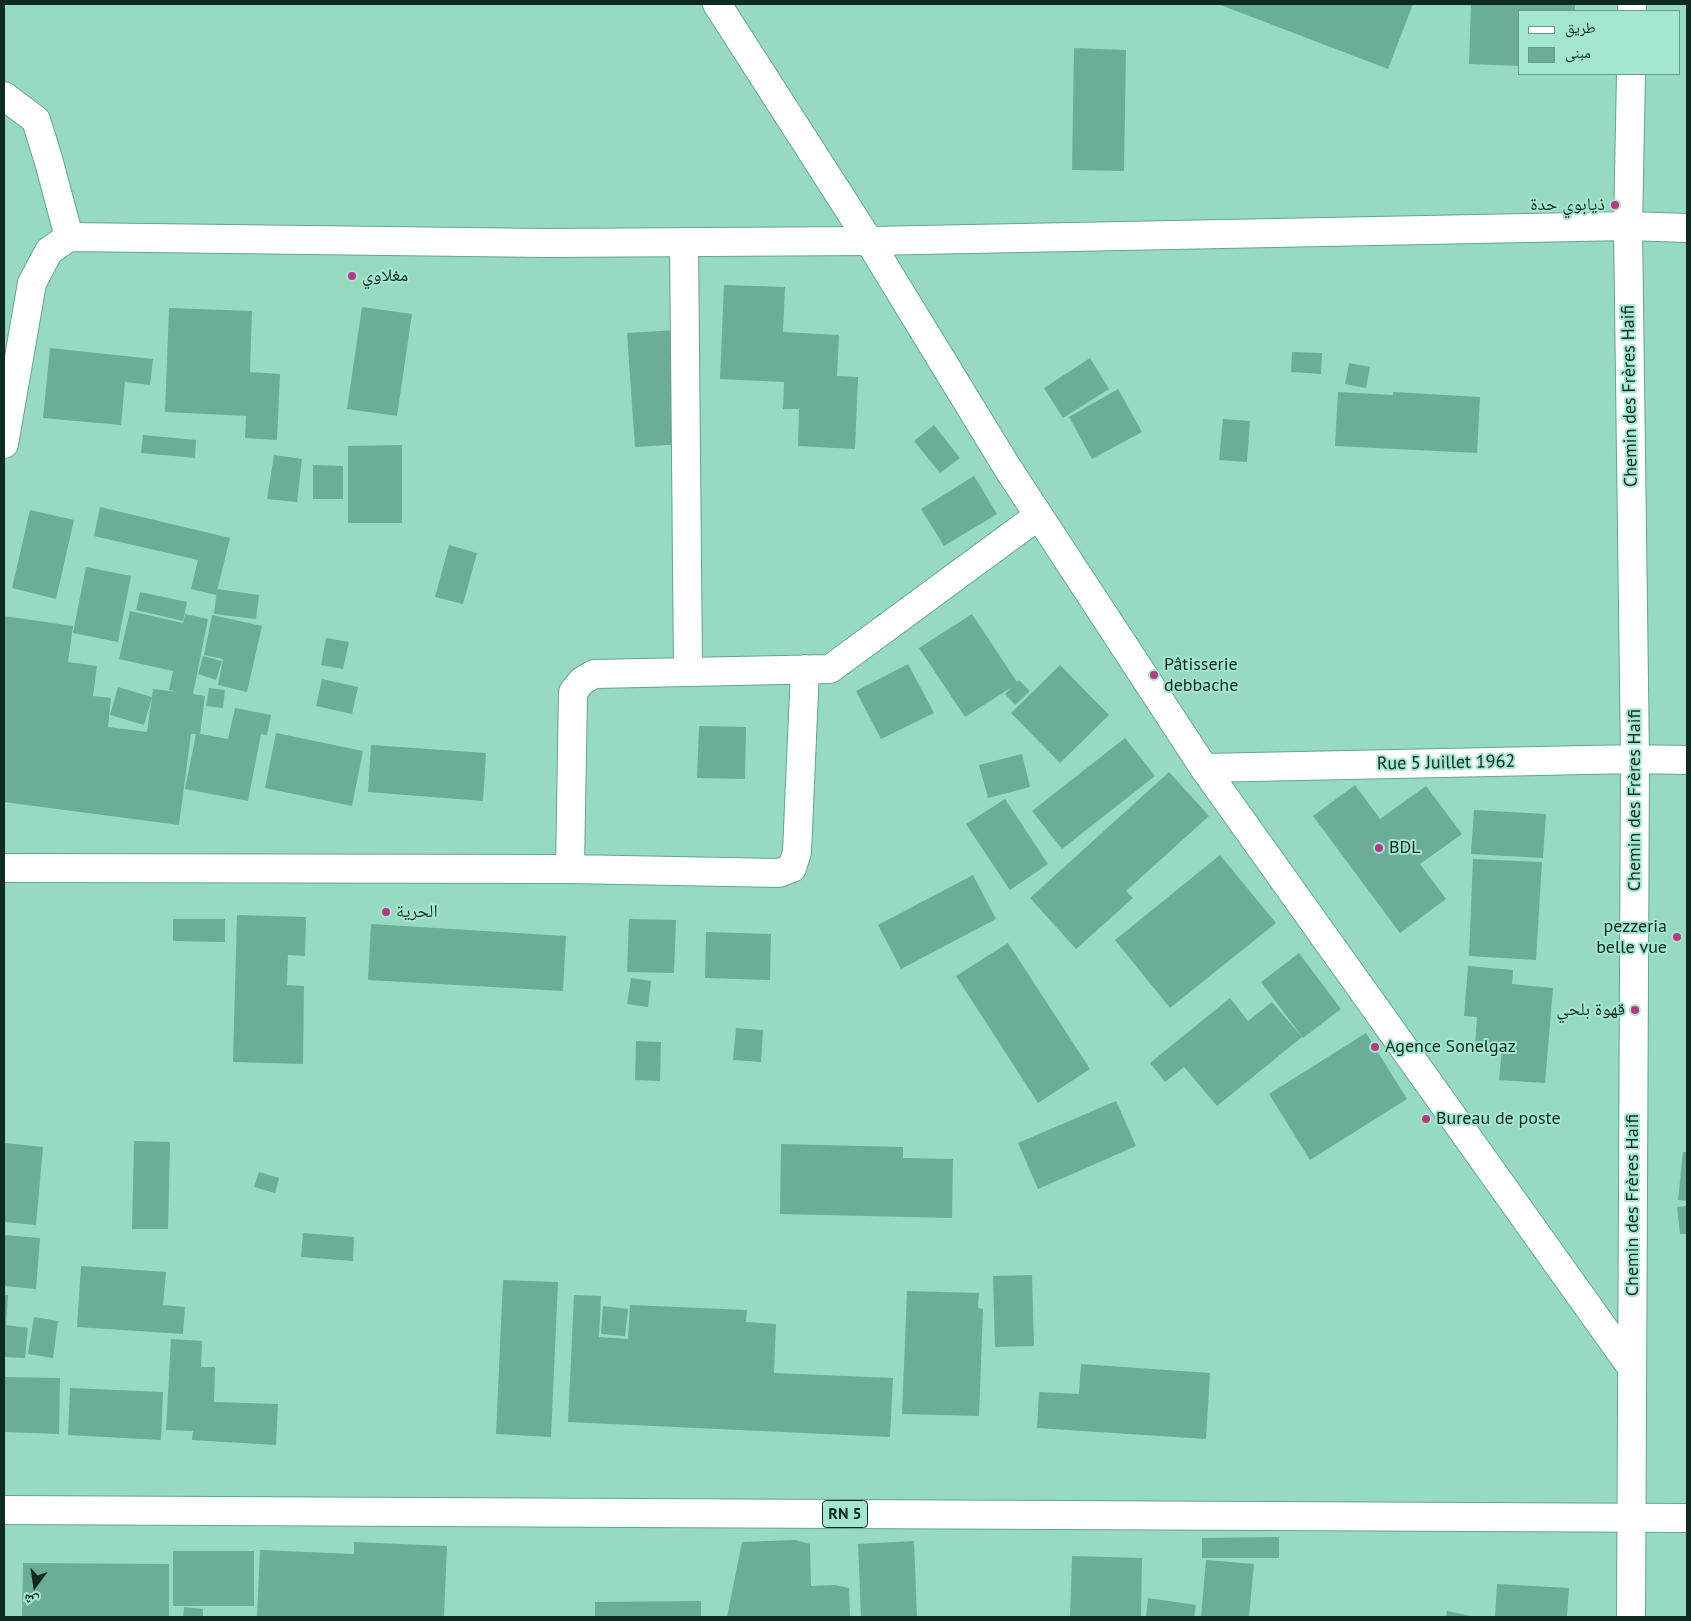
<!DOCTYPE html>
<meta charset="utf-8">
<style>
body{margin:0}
#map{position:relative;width:1691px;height:1621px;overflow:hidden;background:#97dac2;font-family:"PT Sans","Noto Naskh Arabic",sans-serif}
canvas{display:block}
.frame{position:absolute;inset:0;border:5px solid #0e2a21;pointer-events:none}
.legend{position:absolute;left:1518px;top:10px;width:162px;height:65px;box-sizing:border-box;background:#a4e7cf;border:1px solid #689b89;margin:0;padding:6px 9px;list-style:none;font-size:15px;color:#0e2a21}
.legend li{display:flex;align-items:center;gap:10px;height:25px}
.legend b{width:25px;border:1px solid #689b89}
.north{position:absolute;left:10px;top:1561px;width:50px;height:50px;-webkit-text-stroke:4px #a4e7cf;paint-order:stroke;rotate:194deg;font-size:14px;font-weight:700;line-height:20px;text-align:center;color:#0e2a21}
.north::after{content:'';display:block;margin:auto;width:18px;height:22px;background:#0e2a21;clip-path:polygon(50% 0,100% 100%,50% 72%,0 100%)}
</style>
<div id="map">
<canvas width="1691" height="1621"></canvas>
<div class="frame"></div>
<ul class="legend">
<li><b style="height:6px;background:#fff"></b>طريق</li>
<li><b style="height:14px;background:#6bad96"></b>مبنى</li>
</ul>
<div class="north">ش</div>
</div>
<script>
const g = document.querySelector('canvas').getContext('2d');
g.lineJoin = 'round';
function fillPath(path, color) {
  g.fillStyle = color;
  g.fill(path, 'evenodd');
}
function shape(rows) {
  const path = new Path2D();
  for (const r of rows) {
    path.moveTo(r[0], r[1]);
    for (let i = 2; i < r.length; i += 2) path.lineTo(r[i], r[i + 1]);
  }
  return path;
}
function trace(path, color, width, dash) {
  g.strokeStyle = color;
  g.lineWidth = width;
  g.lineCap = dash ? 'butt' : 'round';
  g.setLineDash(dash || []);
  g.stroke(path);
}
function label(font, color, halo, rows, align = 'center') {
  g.font = font + ' "PT Sans","Noto Naskh Arabic",sans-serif';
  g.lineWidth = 4;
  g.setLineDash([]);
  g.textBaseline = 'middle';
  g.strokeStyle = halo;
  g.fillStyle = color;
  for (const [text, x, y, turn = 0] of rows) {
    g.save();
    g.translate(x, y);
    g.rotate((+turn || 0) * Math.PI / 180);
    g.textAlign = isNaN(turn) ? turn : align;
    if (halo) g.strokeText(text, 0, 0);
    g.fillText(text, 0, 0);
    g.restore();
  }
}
fillPath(shape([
 [1218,4,1413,4,1388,69],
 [1471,4,1575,4,1575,11,1520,11,1520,66,1469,64],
 [1074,48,1126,50,1124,171,1072,170],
 [724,285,785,287,783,332,839,335,837,376,858,377,855,449,798,446,799,409,783,409,784,382,720,379],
 [362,307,412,314,397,416,347,409],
 [169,308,252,311,250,372,280,374,277,440,245,438,246,416,165,412],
 [677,330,684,444,635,447,627,333],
 [50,348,153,359,150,385,125,382,121,425,43,418],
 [1292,352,1322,353,1321,374,1291,372],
 [1090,358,1109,389,1063,418,1044,388],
 [1349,363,1370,367,1366,388,1345,384],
 [1118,389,1142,432,1092,459,1069,417],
 [1338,392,1393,395,1393,392,1480,397,1477,453,1335,446],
 [1223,419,1250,421,1247,462,1219,460],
 [934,425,960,458,940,473,914,441],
 [143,435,196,440,195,458,141,453],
 [402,445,402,523,348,523,348,446],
 [274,455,302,459,297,502,267,499],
 [313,465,343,466,343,499,313,499],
 [974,476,997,514,944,546,921,509],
 [100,507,230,538,216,595,191,589,198,560,94,536],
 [30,510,74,520,56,599,12,588],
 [449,545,477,553,463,604,435,597],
 [86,567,131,576,118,642,73,633],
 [217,589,259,595,256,619,214,614],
 [140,592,187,602,183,621,136,610],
 [130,611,183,623,185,614,208,619,193,694,205,696,200,734,228,739,235,708,271,715,267,735,261,734,248,801,185,789,196,734,191,734,179,825,4,802,4,616,73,626,68,662,97,666,93,696,111,698,108,727,147,732,152,697,144,725,110,715,118,687,152,697,153,689,179,692,169,690,173,671,119,659],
 [972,614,1017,682,1019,680,1030,691,1015,705,1005,694,1012,687,965,717,919,648],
 [212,615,262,626,247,692,218,685,223,659,204,655],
 [326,638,349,642,343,669,321,665],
 [203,656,222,661,216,680,198,674],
 [908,664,934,713,881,739,856,691],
 [1060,665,1109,715,1060,763,1011,713],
 [322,679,358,687,352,714,316,706],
 [209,688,225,690,223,708,206,706],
 [699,726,746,727,745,779,697,778],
 [276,733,363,751,352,806,265,788],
 [1125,738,1155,776,1062,849,1032,811],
 [371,745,486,753,483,801,368,792],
 [1022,754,1030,787,988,798,979,765],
 [1169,772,1209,816,1126,891,1133,898,1076,949,1030,898],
 [1355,785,1380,819,1426,786,1462,834,1420,864,1446,899,1400,933,1313,816],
 [1005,799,1048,864,1010,890,966,824],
 [1474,810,1546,814,1543,858,1471,854],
 [1220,855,1276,923,1170,1008,1115,940],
 [1473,859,1542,862,1536,960,1469,956],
 [973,875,996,919,901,969,878,925],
 [237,915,306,917,305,956,288,955,287,985,304,986,303,1064,233,1062],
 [173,919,225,919,225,942,173,941],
 [629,919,676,920,674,973,627,972],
 [371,924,566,936,563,991,368,980],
 [706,932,771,934,770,980,705,978],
 [1008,943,1090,1069,1038,1103,956,976],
 [1299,953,1341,1009,1303,1038,1261,982],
 [1468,966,1513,970,1512,984,1553,988,1545,1083,1499,1080,1502,1049,1475,1047,1477,1017,1464,1016],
 [631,978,651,981,648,1007,627,1004],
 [1230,998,1248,1021,1272,1002,1302,1037,1217,1106,1184,1067,1165,1082,1150,1063],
 [736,1028,763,1030,761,1062,733,1060],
 [1366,1033,1407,1099,1310,1160,1269,1094],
 [636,1041,661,1042,660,1081,635,1080],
 [1116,1101,1136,1146,1038,1189,1018,1143],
 [134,1141,170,1142,168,1229,132,1229],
 [4,1143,43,1147,36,1225,4,1222],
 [781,1144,903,1147,903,1158,953,1159,952,1218,780,1214],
 [1683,1152,1687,1152,1687,1201,1678,1200],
 [259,1172,279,1178,275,1193,254,1187],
 [1687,1206,1687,1234,1680,1234,1677,1207],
 [303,1233,354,1237,353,1261,301,1257],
 [4,1235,40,1238,36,1289,4,1286],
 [81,1266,166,1272,163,1305,185,1307,183,1334,77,1327],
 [1032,1275,1034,1346,995,1347,993,1276],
 [503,1280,558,1282,551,1437,496,1434],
 [907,1291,979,1293,978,1308,983,1309,979,1416,902,1414],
 [4,1295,8,1295,6,1325,28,1328,25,1358,4,1357],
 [574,1295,601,1296,599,1337,628,1339,630,1305,747,1310,746,1322,776,1324,774,1373,893,1378,890,1437,568,1422],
 [603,1306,628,1309,625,1336,601,1334],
 [34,1317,58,1321,53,1358,28,1354],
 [171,1339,202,1341,201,1367,215,1367,214,1402,278,1404,276,1445,192,1440,193,1431,166,1430],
 [1081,1364,1210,1373,1206,1439,1037,1428,1039,1392,1079,1394],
 [4,1377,60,1378,59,1434,4,1432],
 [70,1388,163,1392,161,1440,68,1435],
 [1279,1537,1279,1558,1202,1558,1202,1538],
 [795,1540,810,1544,811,1586,835,1585,849,1588,850,1617,727,1617,742,1542],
 [914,1541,917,1617,861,1617,858,1544],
 [354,1542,447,1546,444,1617,257,1617,260,1550,354,1554],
 [173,1551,254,1551,254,1606,173,1606],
 [1072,1556,1142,1558,1141,1617,1070,1617],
 [1206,1560,1254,1564,1249,1617,1201,1617],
 [23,1563,169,1564,169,1617,22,1617],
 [1497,1584,1569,1588,1567,1617,1495,1617],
 [1148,1598,1196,1605,1194,1617,1146,1617],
 [701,1601,701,1617,595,1617,595,1602],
 [184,1607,203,1609,203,1617,183,1617],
 [1447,1611,1471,1616,1471,1617,1446,1617]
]), '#6bad96');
const street = shape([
 [717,4,869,241,1007,467,1204,768,1632,1368],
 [1632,11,1632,4],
 [1631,74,1628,226,1635,759,1631,1617],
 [4,96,36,120,49,162,69,237],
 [684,242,688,670],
 [805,669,797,852,792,868,779,873,570,869,573,692,582,681,594,674,830,669,1038,516],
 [1204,768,1635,759,1687,760],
 [4,868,570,869]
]);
const secondary = shape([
 [4,444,32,283,49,251,69,237,546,243,869,241,1628,226,1687,228]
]);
const primary = shape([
 [4,1510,1687,1518]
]);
trace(street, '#63a58e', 30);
trace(secondary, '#63a58e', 30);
trace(primary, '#63a58e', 30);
trace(street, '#fff', 28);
trace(secondary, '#fff', 28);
trace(primary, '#fff', 28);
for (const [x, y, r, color] of [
 [1615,205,5,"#b93881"],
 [352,276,5,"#b93881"],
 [1154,675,5,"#b93881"],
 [1379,848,5,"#b93881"],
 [386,912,5,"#b93881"],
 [1677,937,5,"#b93881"],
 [1635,1010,5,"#b93881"],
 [1375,1047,5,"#b93881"],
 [1426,1119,5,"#b93881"]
]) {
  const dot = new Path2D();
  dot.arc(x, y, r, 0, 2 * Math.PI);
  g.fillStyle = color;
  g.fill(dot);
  trace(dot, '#a4e7cf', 2);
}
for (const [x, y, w] of [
 [845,1514,45]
]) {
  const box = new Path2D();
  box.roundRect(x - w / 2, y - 13.5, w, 27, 4);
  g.fillStyle = '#a4e7cf';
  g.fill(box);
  trace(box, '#0e2a21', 1);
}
label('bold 16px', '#0e2a21', null, [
 ["RN 5",845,1514]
]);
label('18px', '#0e2a21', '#a4e7cf', [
 ["ذيابوي حدة",1605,205,"right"],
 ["مغلاوي",362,276],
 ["Pâtisserie",1164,665],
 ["debbache",1164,686],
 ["BDL",1389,848],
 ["الحرية",396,912],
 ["pezzeria",1667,927,"right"],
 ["belle vue",1667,948,"right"],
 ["قهوة بلحي",1625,1010,"right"],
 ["Agence Sonelgaz",1385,1047],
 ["Bureau de poste",1436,1119]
], 'left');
label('18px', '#0e2a21', '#a4e7cf', [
 ["Chemin des Frères Haifi",1630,396,-91],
 ["Rue 5 Juillet 1962",1446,763,-1],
 ["Chemin des Frères Haifi",1635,800,-90],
 ["Chemin des Frères Haifi",1633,1205,-90]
]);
</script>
